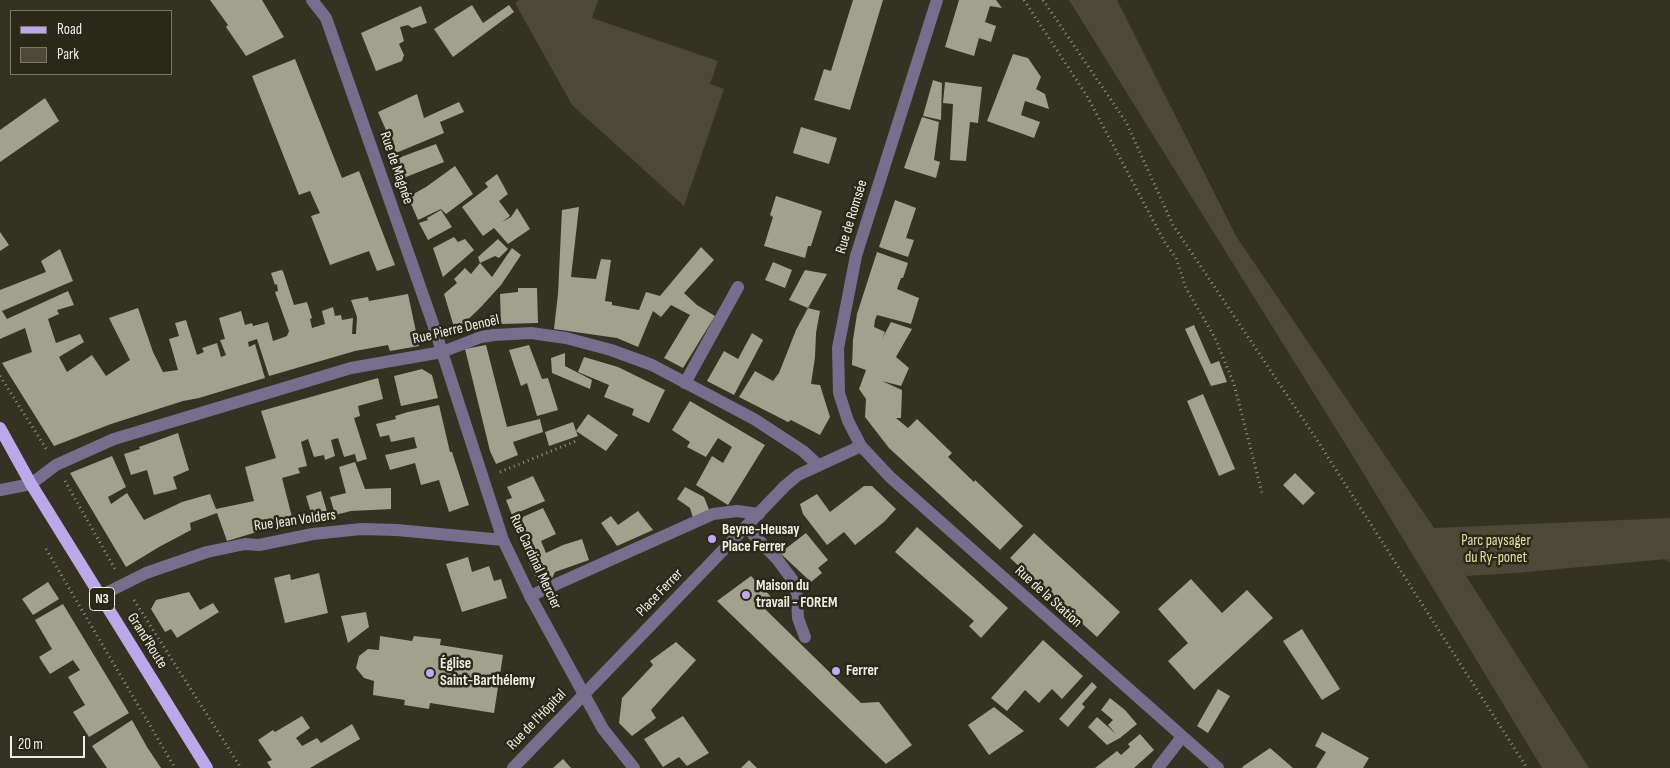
<!DOCTYPE html>
<meta charset="utf-8">
<style>
body{margin:0}
#map{position:relative;width:1670px;height:768px;overflow:hidden;background:#343222;font-family:"Sofia Sans Condensed",sans-serif}
canvas{display:block}
.legend{position:absolute;left:10px;top:10px;width:162px;height:65px;box-sizing:border-box;background:#2a2819;border:1px solid #79786b;margin:0;padding:6px 9px;list-style:none;font-size:15px;color:#efefe5}
.legend li{display:flex;align-items:center;gap:10px;height:25px}
.legend b{width:25px;border:1px solid #79786b}
.scale{position:absolute;left:10px;top:736px;width:75px;height:22px;box-sizing:border-box;border:2px solid #efefe5;border-top:0;padding-left:6px;font-size:15px;line-height:18px;white-space:nowrap;color:#efefe5;-webkit-text-stroke:4px #2a2819;paint-order:stroke}
</style>
<div id="map">
<canvas width="1670" height="768"></canvas>
<ul class="legend">
<li><b style="height:6px;background:#baa8e8"></b>Road</li>
<li><b style="height:14px;background:#4c4a36"></b>Park</li>
</ul>
<div class="scale">20 m</div>
</div>
<script>
const g = document.querySelector('canvas').getContext('2d');
g.lineJoin = 'round';
function fillPath(path, color) {
  g.fillStyle = color;
  g.fill(path, 'evenodd');
}
function shape(rows) {
  const path = new Path2D();
  for (const r of rows) {
    path.moveTo(r[0], r[1]);
    for (let i = 2; i < r.length; i += 2) path.lineTo(r[i], r[i + 1]);
  }
  return path;
}
function trace(path, color, width, dash) {
  g.strokeStyle = color;
  g.lineWidth = width;
  g.lineCap = dash ? 'butt' : 'round';
  g.setLineDash(dash || []);
  g.stroke(path);
}
function label(font, color, halo, rows, align = 'center') {
  g.font = font + ' "Sofia Sans Condensed",sans-serif';
  g.lineWidth = 5;
  g.setLineDash([]);
  g.textBaseline = 'middle';
  g.strokeStyle = halo;
  g.fillStyle = color;
  for (const [text, x, y, turn = 0] of rows) {
    g.save();
    g.translate(x, y);
    g.rotate((+turn || 0) * Math.PI / 180);
    g.textAlign = isNaN(turn) ? turn : align;
    if (halo) g.strokeText(text, 0, 0);
    g.fillText(text, 0, 0);
    g.restore();
  }
}
fillPath(shape([
 [519,0,598,0,592,18,718,61,710,84,724,89,684,206,572,105,515,3],
 [1069,0,1117,0,1236,236,1434,528,1670,518,1670,563,1667,559,1516,573,1466,576,1589,768,1542,768,1351,453]
]), '#4c4a36');
fillPath(shape([
 [210,0,262,0,284,37,246,56,226,27,228,25],
 [853,0,883,0,850,110,814,100,824,69,831,71],
 [959,0,996,0,1002,8,990,6,985,22,996,26,991,42,979,38,974,56,945,47],
 [472,5,483,23,509,5,514,12,453,57,434,29],
 [421,6,427,23,412,28,408,25,400,27,404,41,399,44,404,55,402,61,376,71,361,33],
 [1013,54,1028,58,1041,77,1036,89,1045,94,1049,109,1025,101,1021,115,1040,122,1034,138,987,121],
 [295,59,342,178,359,171,395,265,377,271,369,251,330,265,311,216,320,213,310,191,299,195,252,76],
 [933,80,942,83,941,120,923,116],
 [945,82,982,87,978,123,970,122,966,161,950,160,953,104,943,103],
 [417,94,424,118,459,102,464,112,440,122,444,133,396,153,378,112],
 [45,98,59,121,0,162,0,130],
 [922,117,939,122,934,160,940,162,936,178,904,168],
 [801,127,837,138,829,164,793,153],
 [436,144,444,162,401,179,393,160],
 [455,166,473,194,446,214,441,209,418,220,408,197,426,187],
 [497,174,508,194,499,201,510,216,502,222,511,217,517,208,530,229,508,244,494,228,483,236,462,207,488,187,485,183],
 [776,196,822,211,811,246,808,246,805,258,764,246,773,217,770,215],
 [895,200,916,208,906,238,914,240,908,257,879,247],
 [579,207,571,277,596,279,601,259,611,260,605,301,612,302,612,305,639,310,646,292,660,296,701,247,714,260,684,293,697,305,715,316,683,368,664,358,690,315,671,305,661,317,653,311,638,347,617,338,554,329,558,294,562,210],
 [441,210,452,227,428,240,419,223,428,220,427,218],
 [0,232,9,245,0,251],
 [454,237,458,242,465,239,474,250,443,277,433,248],
 [498,239,508,249,499,258,495,256,480,263,478,257],
 [512,248,521,255,501,285,481,307,458,329,454,327,444,294,457,283,454,279,465,268,471,274,480,263,492,277],
 [60,249,73,281,2,311,7,319,68,291,74,305,57,310,59,314,48,319,56,343,80,334,84,342,59,357,67,372,92,355,106,376,130,360,109,318,138,308,153,352,163,372,178,370,169,339,179,336,175,323,186,320,197,355,204,352,202,348,217,343,221,357,226,355,220,340,225,339,219,318,241,311,245,325,252,323,253,326,268,322,273,341,287,336,289,331,275,292,278,291,277,284,275,285,271,273,281,270,283,271,294,305,307,302,312,318,310,319,312,328,325,324,322,311,333,307,335,316,341,315,342,320,353,318,352,334,356,334,357,317,351,300,368,297,369,301,408,294,419,346,390,351,388,345,355,351,269,376,257,339,248,342,249,347,255,344,265,378,199,398,183,401,111,424,54,446,2,363,32,352,25,328,0,339,0,290,46,272,41,261],
 [877,252,908,263,903,278,901,278,897,289,919,298,911,324,877,315,875,320,874,327,885,332,882,339,891,322,912,329,896,357,909,368,901,386,882,381,902,390,901,418,896,418,908,428,917,419,952,453,948,457,974,482,975,480,1023,526,1000,550,889,448,865,417,866,399,859,389,866,370,852,365,853,340,857,314],
 [773,262,792,270,785,288,765,280],
 [805,270,827,274,808,308,789,300],
 [518,288,537,288,538,323,501,324,500,294,518,292],
 [808,308,820,311,816,333,815,357,811,384,820,385,830,417,820,435,791,420,788,422,739,397,755,371,773,381,779,373,796,330],
 [1194,325,1211,364,1219,361,1227,382,1211,386,1185,329],
 [752,333,763,340,734,395,707,381,724,351,738,359],
 [486,345,507,427,540,419,543,432,513,442,518,455,496,464,490,451,465,349],
 [529,345,542,379,548,378,558,410,537,416,527,383,521,386,509,350],
 [565,353,565,366,592,380,590,389,552,373,551,358],
 [584,357,618,367,665,390,649,423,632,415,634,409,604,397,609,385,578,372],
 [422,369,432,375,438,398,401,406,394,376],
 [378,378,383,399,358,406,360,416,354,418,367,459,357,462,355,454,344,457,338,438,331,440,335,456,325,460,324,455,314,457,308,439,301,442,307,466,298,468,300,473,282,478,293,521,227,541,217,513,190,523,191,530,159,547,126,567,70,473,112,456,126,487,108,497,111,504,127,493,144,520,182,502,210,494,216,509,254,501,245,467,276,458,261,411],
 [1203,394,1235,469,1219,476,1187,401],
 [690,401,765,445,728,505,696,485,712,456,723,463,732,447,718,438,706,457,687,447,690,442,672,430],
 [439,405,450,452,452,452,469,505,449,512,439,480,421,485,415,463,390,470,385,455,417,448,414,437,391,442,389,435,380,437,376,424,396,419,395,416,408,412],
 [588,414,618,435,606,451,576,431,578,436,549,446,545,432,573,422,576,431],
 [178,433,189,470,173,477,177,489,154,495,147,470,131,475,124,454,140,449,139,447],
 [355,462,365,489,391,488,391,509,351,511,335,515,330,497,346,493,339,467],
 [1295,473,1315,493,1303,505,1283,485],
 [533,476,545,501,512,515,506,500,512,498,507,487],
 [864,486,872,486,896,509,884,522,855,545,844,532,827,545,803,514,800,504,817,494,830,512],
 [685,487,704,497,710,512,693,518,690,508,677,499],
 [321,491,329,518,314,523,306,496],
 [543,508,556,534,541,541,546,553,563,545,582,539,589,560,555,572,552,578,538,582,528,562,532,559,514,521],
 [638,511,653,530,617,546,601,523,611,516,618,525],
 [917,527,1008,608,981,638,969,626,974,621,895,552],
 [806,533,828,560,818,568,822,573,811,582,780,553],
 [1034,533,1120,612,1097,637,1010,558],
 [468,557,472,572,489,566,494,581,501,579,507,598,462,612,446,564],
 [319,573,328,613,285,623,274,578,290,574,291,580],
 [751,576,775,601,765,609,861,703,879,702,912,745,886,764,717,601],
 [1191,579,1222,613,1247,590,1273,618,1194,690,1168,661,1188,643,1158,609],
 [48,582,59,599,33,615,22,599],
 [189,592,200,610,213,603,219,612,177,638,171,629,165,632,151,609,156,600],
 [63,604,129,713,89,737,73,712,85,705,68,677,80,670,73,660,50,674,39,657,52,649,35,620],
 [366,612,369,627,348,643,341,616],
 [1302,629,1340,689,1322,700,1283,641],
 [380,636,412,641,414,636,441,639,440,645,503,655,494,713,430,703,429,709,404,705,405,700,373,695,374,681,364,678,356,668,359,656,368,649,379,650],
 [1043,640,1083,676,1062,699,1052,689,1039,703,1025,690,1007,711,991,698],
 [676,642,696,660,651,710,656,718,632,736,619,723,622,698,653,665,650,661],
 [1092,682,1097,687,1082,704,1085,707,1068,727,1059,719],
 [1218,689,1230,696,1208,733,1197,726],
 [1110,698,1125,710,1137,724,1120,738,1107,745,1088,727,1097,717,1116,734,1108,725,1113,720,1101,710],
 [994,707,1024,731,989,755,968,725],
 [302,716,310,728,296,738,302,746,317,738,321,743,352,724,360,739,310,768,271,768,267,762,272,760,258,740,273,730,275,732],
 [683,716,709,753,687,766,679,757,663,767,644,739],
 [132,720,147,747,161,768,107,768,92,746],
 [1322,732,1369,758,1363,768,1316,768,1326,752,1315,746],
 [1140,734,1154,750,1134,768,1095,768,1117,751,1121,755,1130,747,1128,744],
 [1270,748,1293,768,1243,768,1242,767],
 [563,759,571,768,553,768],
 [749,760,757,768,741,768]
]), '#a2a18d');
trace(shape([
 [1024,0,1087,96,1164,241,1176,258,1186,288,1215,338,1234,384,1262,493],
 [1043,0,1126,122,1173,225,1315,437,1527,768],
 [0,376,47,450],
 [500,472,576,441],
 [65,481,115,569],
 [46,549,175,768],
 [134,600,241,768]
]), '#959487', 3, [1, 4]);
trace(shape([
 [685,383,738,287],
 [746,527,777,559,794,582,797,597,798,618,805,637],
 [530,596,713,514,737,511,759,514],
 [1158,768,1182,737]
]), '#766e8d', 12);
trace(shape([
 [312,0,326,18,433,324,503,540,530,596,603,729,634,768],
 [937,0,856,256,838,348,839,393,848,421,861,446,890,477,1218,768],
 [0,490,31,484,56,465,114,439,351,368,442,352,481,337,494,335,531,333,566,338,611,350,652,365,754,419,803,451,818,465],
 [100,596,146,573,207,552,245,544,259,545,313,534,361,529,397,530,503,540],
 [513,768,785,486,798,475,861,446]
]), '#766e8d', 12);
trace(shape([
 [0,428,31,484,207,768]
]), '#baa8e8', 12);
for (const [x, y, r, color] of [
 [712,539,5,"#bea9f5"],
 [746,595,5,"#bea9f5"],
 [836,671,5,"#bea9f5"],
 [430,673,5,"#bea9f5"]
]) {
  const dot = new Path2D();
  dot.arc(x, y, r, 0, 2 * Math.PI);
  g.fillStyle = color;
  g.fill(dot);
  trace(dot, '#2a2819', 2);
}
for (const [x, y, w] of [
 [102,599,25]
]) {
  const box = new Path2D();
  box.roundRect(x - w / 2, y - 11.5, w, 23, 4);
  g.fillStyle = '#2a2819';
  g.fill(box);
  trace(box, '#efefe5', 1);
}
label('bold 14px', '#efefe5', null, [
 ["N3",102,599]
]);
label('15px', '#efefe5', '#2a2819', [
 ["Rue de Magnée",396,168,71],
 ["Rue de Romsée",852,217,-73],
 ["Rue Pierre Denoël",456,330,-13],
 ["Rue Jean Volders",295,521,-8],
 ["Rue Cardinal Mercier",535,562,65],
 ["Place Ferrer",660,593,-46],
 ["Rue de la Station",1048,597,42],
 ["Grand'Route",147,641,58],
 ["Rue de l'Hôpital",537,720,-46]
]);
label('bold 15px', '#efefe5', '#2a2819', [
 ["Beyne-Heusay",722,530],
 ["Place Ferrer",722,547],
 ["Maison du",756,586],
 ["travail - FOREM",756,603],
 ["Église",440,664],
 ["Saint-Barthélemy",440,681],
 ["Ferrer",846,671]
], 'left');
label('15px', '#e4e0a4', '#2a2819', [
 ["Parc paysager",1496,541],
 ["du Ry-ponet",1496,558]
]);
</script>
